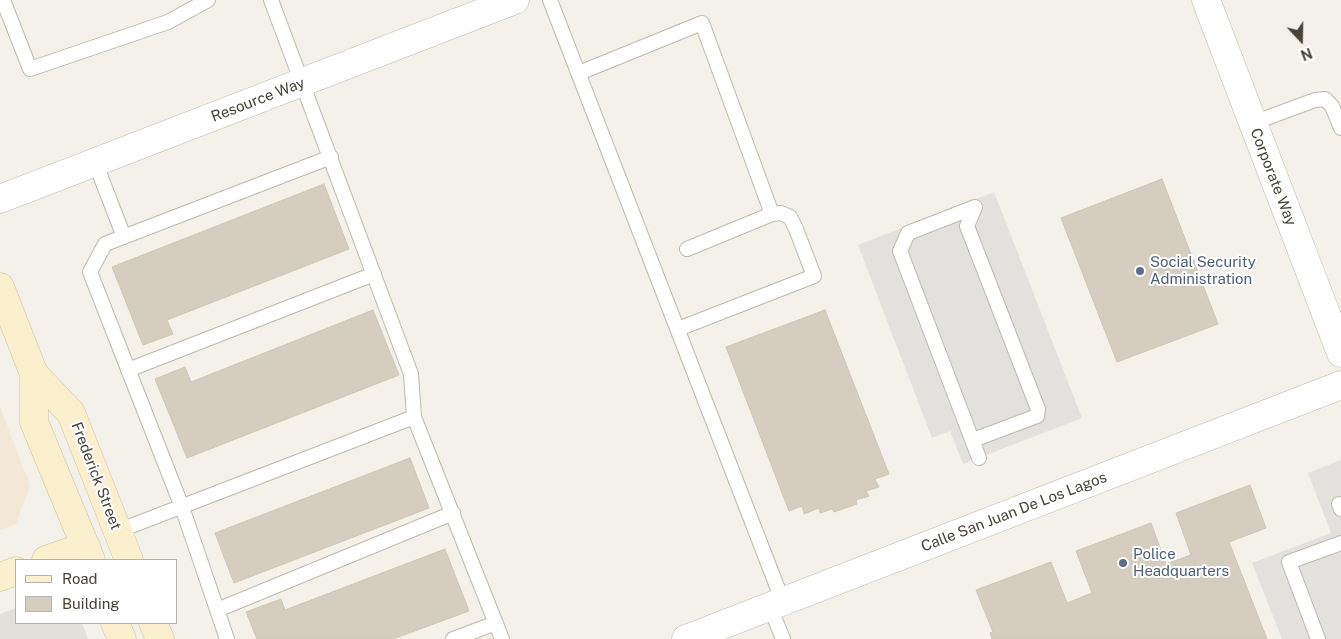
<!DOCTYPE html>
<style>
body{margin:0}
#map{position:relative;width:1341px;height:639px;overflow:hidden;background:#f3f1ea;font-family:"Public Sans",sans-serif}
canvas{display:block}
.legend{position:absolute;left:15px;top:559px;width:162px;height:65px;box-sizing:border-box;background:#fff;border:1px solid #b5b3af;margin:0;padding:6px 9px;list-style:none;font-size:15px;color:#474238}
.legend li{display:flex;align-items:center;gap:10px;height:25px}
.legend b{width:25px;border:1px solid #b5b3af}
.north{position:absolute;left:1276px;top:15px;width:50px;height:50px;-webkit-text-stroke:4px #fff;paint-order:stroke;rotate:159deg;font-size:14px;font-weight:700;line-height:20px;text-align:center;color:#474238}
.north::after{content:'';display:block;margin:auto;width:18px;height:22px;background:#474238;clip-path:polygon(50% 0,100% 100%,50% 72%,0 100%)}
</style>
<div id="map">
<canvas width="1341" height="639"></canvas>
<ul class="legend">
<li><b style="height:6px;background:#faf0cd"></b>Road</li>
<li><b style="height:14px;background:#d4cdc0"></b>Building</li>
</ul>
<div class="north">N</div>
</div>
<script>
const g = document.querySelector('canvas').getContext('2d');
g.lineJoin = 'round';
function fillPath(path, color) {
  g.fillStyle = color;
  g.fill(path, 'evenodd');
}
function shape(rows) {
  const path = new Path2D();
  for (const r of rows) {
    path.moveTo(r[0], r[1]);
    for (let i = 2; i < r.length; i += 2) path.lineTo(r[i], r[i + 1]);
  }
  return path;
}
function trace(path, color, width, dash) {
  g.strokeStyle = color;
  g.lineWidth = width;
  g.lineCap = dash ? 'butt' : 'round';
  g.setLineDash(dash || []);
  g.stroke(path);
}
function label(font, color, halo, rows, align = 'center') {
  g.font = font + ' "Public Sans",sans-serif';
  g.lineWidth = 4;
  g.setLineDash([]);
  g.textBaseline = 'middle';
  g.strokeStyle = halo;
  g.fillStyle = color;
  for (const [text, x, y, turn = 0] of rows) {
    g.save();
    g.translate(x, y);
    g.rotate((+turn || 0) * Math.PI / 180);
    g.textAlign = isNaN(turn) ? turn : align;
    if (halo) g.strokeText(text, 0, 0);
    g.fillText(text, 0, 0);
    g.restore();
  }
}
fillPath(shape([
 [0,407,30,485,16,524,0,530]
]), '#f3e8d7');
fillPath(shape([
 [16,608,16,623,82,623,88,639,0,639,0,614]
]), '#e3e0db');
fillPath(shape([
 [994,192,1082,418,963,464,950,431,932,438,858,245],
 [1341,460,1341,639,1282,639,1252,563,1331,533,1308,473]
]), '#e2e1de');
const building = shape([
 [1162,179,1218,324,1117,362,1061,218,1162,179],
 [324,184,349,249,167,320,173,334,143,345,112,267,324,184],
 [373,310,399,375,187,458,155,379,185,367,191,382,373,310],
 [825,310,889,474,875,479,879,487,866,491,869,496,856,500,857,504,834,512,832,509,820,513,819,508,804,514,802,506,789,511,726,347,825,310],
 [410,458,429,508,234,583,215,533,410,458],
 [1250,485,1266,528,1229,542,1267,639,992,639,990,633,993,632,976,590,1051,562,1067,603,1092,593,1076,551,1151,523,1166,564,1191,555,1176,513,1250,485],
 [445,549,469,611,393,639,257,639,246,612,281,599,285,610,445,549]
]);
fillPath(building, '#d4cdc0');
trace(building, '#cec5b4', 1);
const lane = shape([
 [3,0,30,69,168,22,208,0],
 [271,0,411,374,414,417,502,639],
 [550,0,783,602],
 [579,73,702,23,772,214,781,213,790,217,796,229,814,276,678,329],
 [1253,123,1315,100,1325,99,1332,106,1341,128],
 [95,162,124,237],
 [687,249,772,214],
 [128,370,374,274],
 [973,440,1037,416,1038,409,967,226,975,207,908,233,900,251,979,458],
 [1341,504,1339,504,1341,509],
 [118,531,414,417],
 [770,607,783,639],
 [217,610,453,513],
 [227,639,182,507,90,272,105,244,331,157],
 [453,639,496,623],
 [1318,639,1289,562,1341,543]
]);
const street = shape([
 [1206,0,1341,353],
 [0,199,515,0],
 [686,639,1341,385]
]);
const secondary = shape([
 [0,287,34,374,71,413,129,560],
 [34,374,34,422,91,560],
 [46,560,86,546],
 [0,577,16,571],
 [115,623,122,639],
 [153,623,160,639]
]);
trace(lane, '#beb9ad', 16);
trace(street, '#beb9ad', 29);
trace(secondary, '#cfc49d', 29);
trace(lane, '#fff', 14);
trace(street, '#fff', 28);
trace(secondary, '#faf0cd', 28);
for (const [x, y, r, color] of [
 [1140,271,5,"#5c6f8a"],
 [1123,563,5,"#5c6f8a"]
]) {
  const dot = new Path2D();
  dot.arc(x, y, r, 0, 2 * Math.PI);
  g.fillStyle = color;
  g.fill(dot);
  trace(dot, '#fff', 2);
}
label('15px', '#474238', '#fff', [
 ["Resource Way",258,100,-21],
 ["Corporate Way",1273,177,69],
 ["Frederick Street",96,476,69],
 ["Calle San Juan De Los Lagos",1014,512,-21]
]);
label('15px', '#4e5e75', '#fff', [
 ["Social Security",1150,262],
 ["Administration",1150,279],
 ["Police",1133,554],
 ["Headquarters",1133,571]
], 'left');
</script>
